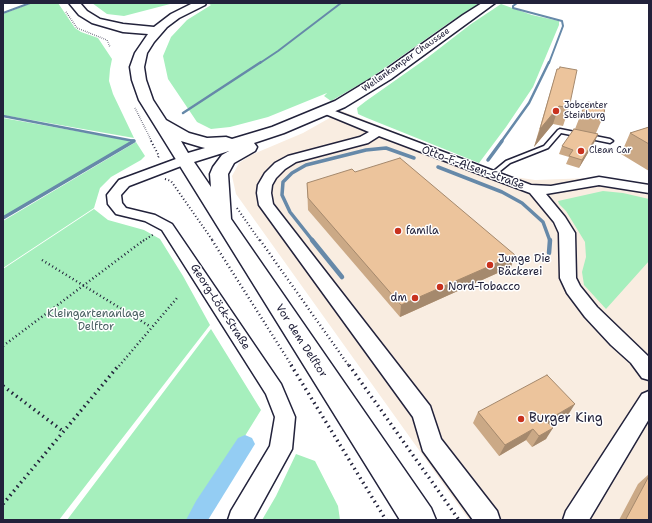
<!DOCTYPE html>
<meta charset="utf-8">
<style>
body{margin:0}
#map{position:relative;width:652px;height:523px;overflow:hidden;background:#fff;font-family:"Shantell Sans",sans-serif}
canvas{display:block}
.frame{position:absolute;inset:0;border:4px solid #22223b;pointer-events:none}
</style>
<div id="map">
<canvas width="652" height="523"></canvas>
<div class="frame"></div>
</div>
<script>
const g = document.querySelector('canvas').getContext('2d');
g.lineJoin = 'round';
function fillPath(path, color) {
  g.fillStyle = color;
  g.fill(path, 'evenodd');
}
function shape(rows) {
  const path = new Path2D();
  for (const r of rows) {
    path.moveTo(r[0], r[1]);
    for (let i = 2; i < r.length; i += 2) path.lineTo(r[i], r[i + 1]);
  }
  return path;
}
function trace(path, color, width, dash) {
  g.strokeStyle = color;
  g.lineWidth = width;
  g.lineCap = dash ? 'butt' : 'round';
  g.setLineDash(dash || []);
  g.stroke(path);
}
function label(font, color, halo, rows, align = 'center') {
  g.font = font + ' "Shantell Sans",sans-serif';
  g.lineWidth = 3;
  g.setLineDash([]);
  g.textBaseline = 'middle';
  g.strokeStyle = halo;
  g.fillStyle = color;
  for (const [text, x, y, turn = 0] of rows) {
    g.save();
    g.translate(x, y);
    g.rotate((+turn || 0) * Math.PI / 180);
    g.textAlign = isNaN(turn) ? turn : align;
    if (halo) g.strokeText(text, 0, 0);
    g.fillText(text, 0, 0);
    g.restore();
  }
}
fillPath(shape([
 [342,111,508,176,535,180,591,178,649,187,649,520,469,520,236,194,232,176,239,163,251,155,303,133]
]), '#f9ede1');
fillPath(shape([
 [32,3,58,3,75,28,81,32,98,38,112,59,110,69,109,81,113,94,134,138,3,115,3,14],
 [92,3,174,3,124,16,107,14],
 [210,3,480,3,450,22,372,77,331,101,324,96,327,93,268,117,230,127,211,129,197,122,168,79,163,56,171,37,187,20,211,5,209,4],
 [501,4,532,15,559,21,559,25,533,87,506,127,479,163,367,118,358,114,357,108,366,101,427,58,471,24],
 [3,118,121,139,129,141,130,143,3,217],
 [136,142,145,156,141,160,111,177,100,188,94,208,3,268,3,221],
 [603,191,623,193,649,199,649,261,606,309,584,285,582,272,586,257,585,242,566,211,559,204,558,201],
 [94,209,108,220,144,230,160,239,183,276,210,325,59,520,3,520,3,269],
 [211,329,261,410,193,520,67,520],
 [296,454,315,461,338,506,340,520,262,520,276,496]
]), '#a6efbd');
trace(shape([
 [517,3,513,6,513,8,562,21,563,26,549,63],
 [3,13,30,3],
 [260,63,278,51,341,3]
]), '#6689a9', 2);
trace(shape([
 [183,113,261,62],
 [3,116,134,141],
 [501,142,529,103,549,62]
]), '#6689a9', 2.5);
trace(shape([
 [132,141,134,141],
 [488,160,502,141],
 [438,167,502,192,522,203,543,222,550,241],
 [3,218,134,141],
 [313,241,290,212,282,195,283,182,292,173,306,165,366,150,386,148,414,158]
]), '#6689a9', 3.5);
trace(shape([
 [312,240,342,277],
 [549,253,550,240]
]), '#6689a9', 4.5);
fillPath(shape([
 [245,435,252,438,255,444,208,520,186,520,196,501,238,438,245,435]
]), '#94cdf3');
const lane = shape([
 [560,129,610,139,613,141,610,143,561,133,548,148,510,163,494,176,492,177,489,175,506,161,544,146,558,130,560,129]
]);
const street = shape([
 [327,108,531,185,551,186,599,177,649,185,649,193,599,185,546,194,565,217,575,233,576,278,580,286,597,307,649,357,649,380,642,378,631,363,611,345,585,317,567,293,560,278,559,233,554,222,530,193,379,136,368,143,296,162,285,169,276,178,272,185,271,193,273,204,430,406,441,439,497,511,500,520,473,520,423,451,413,417,259,205,257,193,258,185,265,173,275,163,288,156,360,137,369,132,323,113,321,111,323,109,327,108],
 [184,156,189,157,190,160,189,163,129,186,121,195,122,203,126,208,155,215,172,224,281,384,295,417,292,449,253,520,228,520,231,511,270,446,275,417,266,394,162,230,145,221,116,214,108,204,107,195,119,180,184,156],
 [649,391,649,419,589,520,563,520,566,511,642,394,649,391]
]);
const secondary = shape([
 [69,3,80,3,87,11,100,19,123,24,154,27,171,14,193,3,206,3,205,5,179,18,167,27,154,42,147,53,144,67,146,80,153,100,166,120,189,133,207,138,226,137,232,139,272,127,335,101,381,73,463,15,482,3,495,3,391,79,345,107,284,133,254,143,257,147,255,151,234,163,228,174,231,219,431,508,436,520,400,520,139,100,132,80,130,67,135,53,148,34,123,32,92,23,79,15,69,3],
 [181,141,201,147,205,148,188,153,181,141],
 [229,151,222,155,213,167,210,174,211,187,194,162,229,151]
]);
trace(lane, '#22223b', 3);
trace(street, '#22223b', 3);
trace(secondary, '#22223b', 3);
trace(shape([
 [66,12,77,28,107,40,110,47],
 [135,108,152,142]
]), '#22223b', 1.5, [0.5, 1.5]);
trace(shape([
 [151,141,159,156,157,159],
 [165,179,171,181,213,241],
 [237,208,260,241],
 [143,241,154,234]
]), '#22223b', 2, [1, 2.5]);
trace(shape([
 [212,240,292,366],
 [260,240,349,366],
 [42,260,151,327],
 [3,346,144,240],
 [119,366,177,298]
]), '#22223b', 2.5, [1, 3]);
trace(shape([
 [291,365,386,520],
 [349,365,459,520],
 [3,386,64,432],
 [3,504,119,365]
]), '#22223b', 3.5, [1.5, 4]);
fillPath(lane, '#fff');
fillPath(street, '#fff');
fillPath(secondary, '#fff');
fillPath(shape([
 [557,69,569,108,563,126,553,124,534,147],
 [582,111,604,115,596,133,598,134,595,141,579,168,566,164,569,157,559,154,562,146,575,129],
 [649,127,649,171,621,154,630,133],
 [355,172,511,267,400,317,308,210,307,183],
 [478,412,568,415,551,425,546,439,532,447,526,440,499,456,473,423],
 [649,474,649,520,619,520,638,484]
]), '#cba986');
fillPath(shape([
 [559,106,553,124,534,147,540,129],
 [598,134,595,141,579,168,582,160],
 [515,255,511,267,400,317,401,305],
 [575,404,568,415,540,432,546,421],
 [553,428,546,439,532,447,539,436],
 [533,429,526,440,499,456,505,445]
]), '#a5896d');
const building = shape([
 [560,67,577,70,569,108,559,106,540,129,557,69,559,69,560,67],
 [588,102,605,105,604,115,582,111,588,102],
 [649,127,649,144,630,133,649,127],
 [574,129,598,134,582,160,569,156,573,150,562,146,574,129],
 [400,158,515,255,401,305,308,198,307,183,352,169,355,172,400,158],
 [547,375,575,404,546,421,553,428,539,436,533,429,505,445,478,412,547,375],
 [649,476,649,520,628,520,626,519,649,476]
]);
fillPath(building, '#ecc49c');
trace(building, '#a5896d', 1);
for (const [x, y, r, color] of [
 [556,111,4,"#c8321e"],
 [581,151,4,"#c8321e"],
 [398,231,4,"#c8321e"],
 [490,265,4,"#c8321e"],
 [440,287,4,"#c8321e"],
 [415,298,4,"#c8321e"],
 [521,419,4,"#c8321e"]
]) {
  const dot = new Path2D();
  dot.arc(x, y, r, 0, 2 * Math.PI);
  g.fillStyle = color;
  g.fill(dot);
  trace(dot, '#fff', 1.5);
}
label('9px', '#22223b', '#fff', [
 ["Wellenkamper Chaussee",406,60,-35]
]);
label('9px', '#22223b', '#fff', [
 ["Jobcenter",564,106],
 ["Steinburg",564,116],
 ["Clean Car",589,151]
], 'left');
label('11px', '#22223b', '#fff', [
 ["Otto-F.-Alsen-Straße",473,168,20],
 ["Georg-Löck-Straße",220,307,57],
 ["Vor dem Delftor",301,341,57]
]);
label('11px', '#22223b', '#fff', [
 ["famila",406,231],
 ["Junge Die",498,259],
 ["Bäckerei",498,272],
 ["Nord-Tobacco",448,287],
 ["dm",407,298,"right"]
], 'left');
label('11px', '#4a6062', '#fff', [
 ["Kleingartenanlage",96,314],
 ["Delftor",96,327]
]);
label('13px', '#22223b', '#fff', [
 ["Burger King",529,419]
], 'left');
</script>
